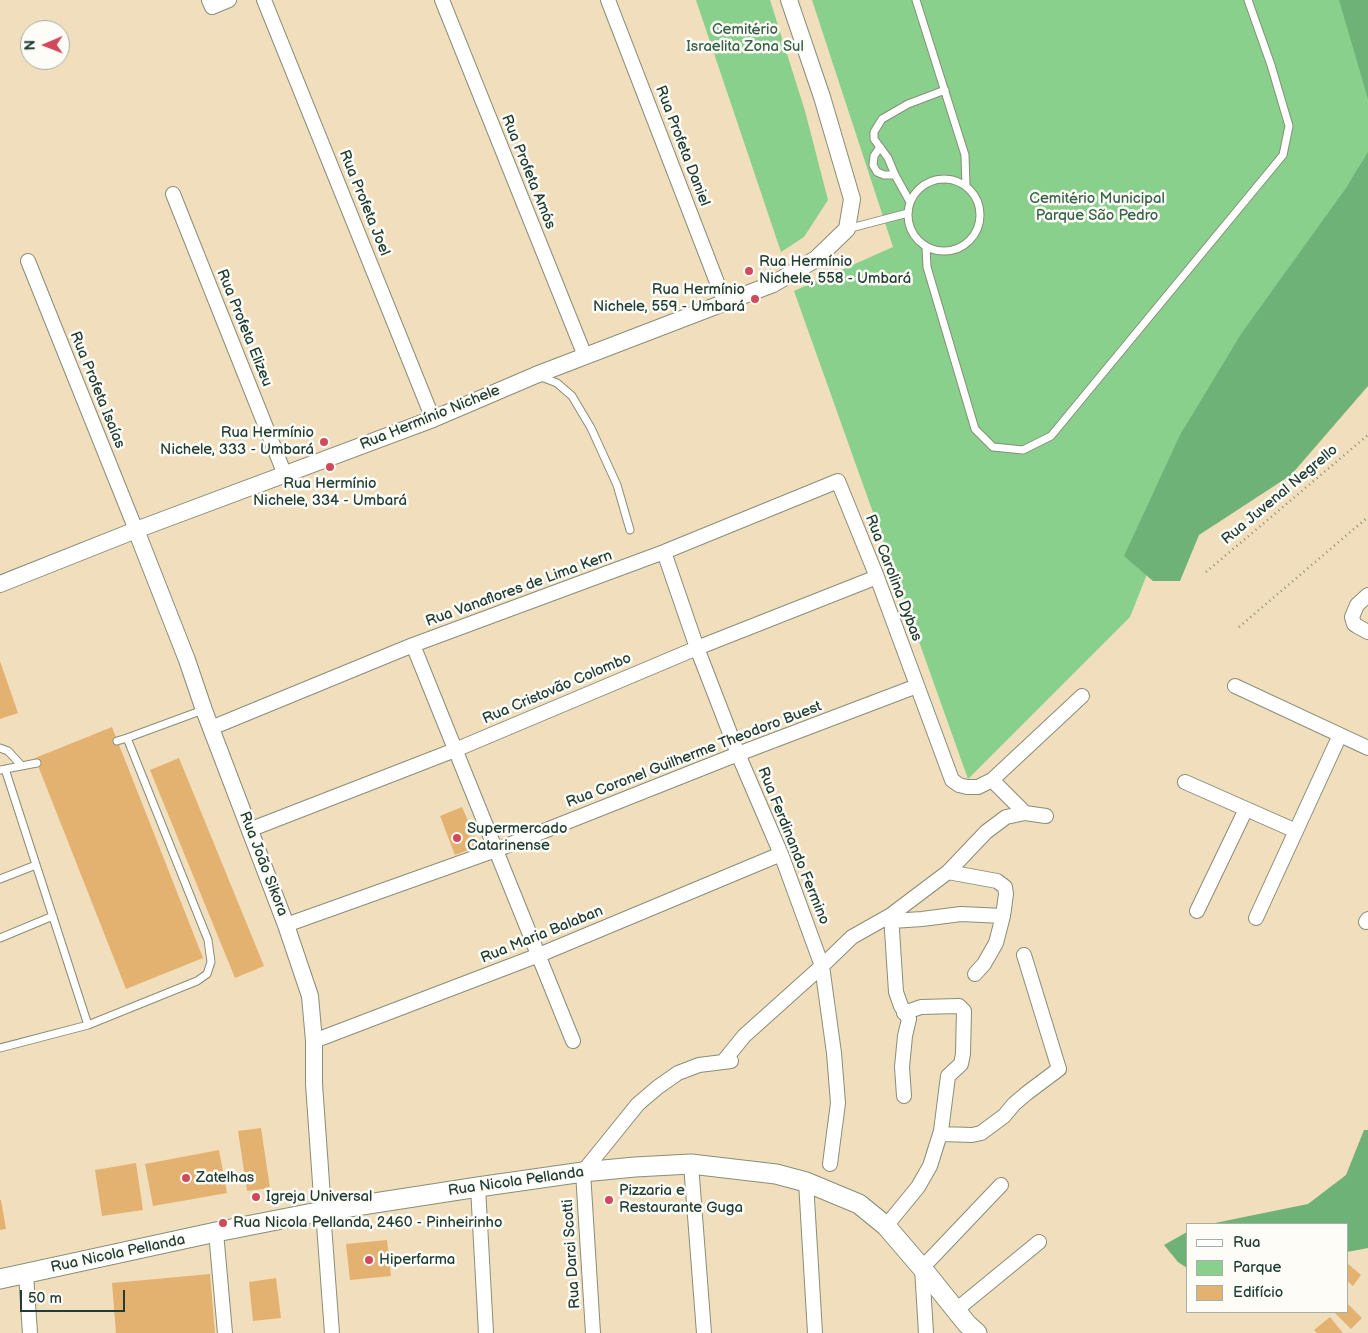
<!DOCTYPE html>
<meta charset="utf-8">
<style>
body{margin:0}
#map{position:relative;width:1368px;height:1333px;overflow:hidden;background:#f0debc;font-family:"Balsamiq Sans",sans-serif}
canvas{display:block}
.legend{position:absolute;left:1186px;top:1223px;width:162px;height:90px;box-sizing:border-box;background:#fdfcf7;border:1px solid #a4b0a9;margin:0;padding:6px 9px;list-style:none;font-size:15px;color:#1f3d34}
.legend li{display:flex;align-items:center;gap:10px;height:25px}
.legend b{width:25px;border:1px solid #a4b0a9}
.north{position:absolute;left:20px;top:20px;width:50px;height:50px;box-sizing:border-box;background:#fdfcf7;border:1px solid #a4b0a9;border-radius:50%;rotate:269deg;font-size:14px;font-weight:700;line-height:20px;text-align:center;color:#1f3d34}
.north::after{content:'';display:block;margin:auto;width:18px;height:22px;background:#d1495b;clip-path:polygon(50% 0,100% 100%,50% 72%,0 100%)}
.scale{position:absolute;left:20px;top:1290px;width:105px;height:22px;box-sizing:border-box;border:2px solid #1f3d34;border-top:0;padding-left:6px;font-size:15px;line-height:18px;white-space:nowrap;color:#1f3d34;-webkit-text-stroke:4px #fdfcf7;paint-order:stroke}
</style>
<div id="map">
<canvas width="1368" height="1333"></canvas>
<ul class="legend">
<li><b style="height:6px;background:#fff"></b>Rua</li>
<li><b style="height:14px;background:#88d08c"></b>Parque</li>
<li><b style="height:14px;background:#e4b270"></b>Edifício</li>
</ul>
<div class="north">N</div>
<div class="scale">50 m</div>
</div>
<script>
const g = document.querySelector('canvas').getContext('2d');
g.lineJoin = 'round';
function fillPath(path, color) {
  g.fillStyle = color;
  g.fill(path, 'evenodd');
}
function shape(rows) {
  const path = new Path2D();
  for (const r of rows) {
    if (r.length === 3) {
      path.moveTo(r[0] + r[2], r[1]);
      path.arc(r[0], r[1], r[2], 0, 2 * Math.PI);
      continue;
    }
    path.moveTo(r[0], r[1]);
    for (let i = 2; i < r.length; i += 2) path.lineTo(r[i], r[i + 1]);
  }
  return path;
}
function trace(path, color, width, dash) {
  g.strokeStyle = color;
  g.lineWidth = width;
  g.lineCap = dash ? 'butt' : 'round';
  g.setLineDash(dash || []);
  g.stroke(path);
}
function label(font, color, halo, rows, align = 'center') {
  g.font = font + ' "Balsamiq Sans",sans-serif';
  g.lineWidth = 5;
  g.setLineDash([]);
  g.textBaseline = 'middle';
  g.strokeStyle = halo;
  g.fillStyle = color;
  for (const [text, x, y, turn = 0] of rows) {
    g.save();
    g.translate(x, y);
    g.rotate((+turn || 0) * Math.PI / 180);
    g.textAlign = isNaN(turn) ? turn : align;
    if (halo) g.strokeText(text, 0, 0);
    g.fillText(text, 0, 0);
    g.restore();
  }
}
fillPath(shape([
 [696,0,770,0,805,111,828,200,804,237,781,252],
 [812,0,1343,0,1368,82,1368,164,1205,428,1130,617,968,779,794,291,893,247]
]), '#88d08c');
fillPath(shape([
 [1339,0,1368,0,1368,99],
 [1368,152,1368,386,1291,475,1199,535,1180,581,1153,581,1124,556,1180,435,1241,334,1346,188],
 [1364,1130,1368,1130,1368,1248,1347,1252,1347,1224,1210,1224,1308,1204,1346,1175],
 [1187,1232,1187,1268,1178,1262,1164,1245]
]), '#6eb278');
fillPath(shape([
 [0,661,18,713,0,719],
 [112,727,203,958,126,989,35,758],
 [179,758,264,966,235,978,150,770],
 [462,807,479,846,455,855,440,816],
 [261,1128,270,1188,247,1191,238,1131],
 [219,1150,227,1193,153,1206,145,1164],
 [136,1163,143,1210,102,1216,95,1170],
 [0,1200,1,1200,6,1229,0,1230],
 [387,1240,391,1276,350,1280,346,1244],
 [1347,1263,1361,1275,1353,1286,1347,1281],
 [210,1274,215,1333,116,1333,112,1283],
 [276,1278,281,1318,253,1321,249,1282],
 [1347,1303,1362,1318,1351,1329,1334,1312,1347,1312],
 [1330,1317,1343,1333,1317,1333,1314,1330]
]), '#e4b270');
const service = shape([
 [916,0,965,155,966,186],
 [880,147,874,156,873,165,877,172,884,175,895,175],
 [944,215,36],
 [910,202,895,175,888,158,874,139,874,132,882,119,908,104,945,90],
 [847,229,908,213],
 [926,247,927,267,975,429,993,447,1023,450,1051,436,1283,155,1289,126,1271,65,1248,0],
 [539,376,557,383,572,396,591,428,617,485,630,530],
 [117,741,127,738,203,710],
 [0,748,8,751,21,765],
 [5,769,88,1025],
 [0,770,37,763],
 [0,879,36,865],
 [0,938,53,916],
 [0,1048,88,1025,197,981,207,974,211,962,208,940,127,738]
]);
const minor = shape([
 [209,0,212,7,229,0],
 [264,0,433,419],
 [442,0,585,356],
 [608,0,725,303],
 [173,194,285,475],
 [28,261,136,530],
 [664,552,697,648,738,754,781,854,822,966,834,1053,838,1103,830,1164],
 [1368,595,1357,605,1352,617,1354,624,1357,626,1368,632],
 [413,645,573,1041],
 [1235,686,1368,748],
 [211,728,413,645,664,552,838,481,877,577,952,780,959,785,967,787,978,787,992,780,1025,813],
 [992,780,1082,696],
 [1185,782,1296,831],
 [249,830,455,750,697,648,877,577],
 [948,872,997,881,1005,887,1006,894,1003,916,996,943,984,964,975,974],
 [1197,911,1246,809],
 [891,915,896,992,901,1006,909,1019,905,1036,902,1067,904,1096],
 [1256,918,1340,735],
 [892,921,922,919,961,914,1003,916],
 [1366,922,1368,919],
 [286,925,496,850,738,754,917,686],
 [314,1041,539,955,781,854],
 [723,1062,744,1036,822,966,852,937,891,915,948,872,986,832,1006,817,1025,813,1046,816],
 [940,1134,972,1135,981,1133,1004,1116,1014,1104,1027,1093,1059,1069,1024,955],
 [691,1164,704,1333],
 [806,1182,815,1333],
 [478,1187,486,1333],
 [323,1211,332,1333],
 [886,1226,918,1187,930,1166,941,1131,948,1076,961,1064,963,1054,964,1011,959,1006,921,1007,904,1013],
 [216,1232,225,1333],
 [26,1274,30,1333],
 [956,1310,1039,1242],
 [593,1333,583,1172,638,1104,658,1087,678,1073,699,1065,731,1061],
 [926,1333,922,1268,1001,1185]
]);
const tertiary = shape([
 [136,530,187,660,204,710,286,925,310,996,314,1041,314,1084,323,1211],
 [0,584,136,530,433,419,536,375,773,284,816,259,847,229,852,199,822,97,789,0]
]);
const secondary = shape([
 [0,1279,216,1232,323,1211,478,1187,583,1172,635,1167,691,1164,776,1174,806,1182,859,1204,886,1226,922,1268,967,1324,977,1333]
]);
trace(service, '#888e78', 9);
trace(minor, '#888e78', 16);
trace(tertiary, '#888e78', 18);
trace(secondary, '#888e78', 21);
trace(shape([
 [1206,572,1368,435],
 [1239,627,1368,517]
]), '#888e78', 2.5, [1, 4]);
trace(service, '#fff', 7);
trace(minor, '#fff', 14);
trace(tertiary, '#fff', 16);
trace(secondary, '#fff', 19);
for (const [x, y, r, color] of [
 [749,271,5,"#d1495b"],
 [755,299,5,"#d1495b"],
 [324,442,5,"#d1495b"],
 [330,467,5,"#d1495b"],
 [457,838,5,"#d1495b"],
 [186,1178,5,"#d1495b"],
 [256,1197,5,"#d1495b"],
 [609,1200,5,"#d1495b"],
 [223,1223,5,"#d1495b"],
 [369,1260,5,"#d1495b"]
]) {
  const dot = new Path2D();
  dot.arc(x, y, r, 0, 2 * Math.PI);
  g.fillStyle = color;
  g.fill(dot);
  trace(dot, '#fdfcf7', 2);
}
label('15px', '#39624a', '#fdfcf7', [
 ["Cemitério",745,30],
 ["Israelita Zona Sul",745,47],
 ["Cemitério Municipal",1097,199],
 ["Parque São Pedro",1097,216]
]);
label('15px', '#1f3d34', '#fdfcf7', [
 ["Rua Profeta Daniel",682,146,69],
 ["Rua Profeta Amós",528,172,68],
 ["Rua Profeta Joel",364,203,68],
 ["Rua Profeta Elizeu",244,328,68],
 ["Rua Profeta Isaías",97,390,68],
 ["Rua Hermínio Nichele",430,418,-22],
 ["Rua Juvenal Negrello",1280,495,-40],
 ["Rua Carolina Dybas",893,578,69],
 ["Rua Vanaflores de Lima Kern",519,589,-20],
 ["Rua Cristovão Colombo",557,689,-23],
 ["Rua Coronel Guilherme Theodoro Buest",694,755,-21],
 ["Rua Ferdinando Fermino",793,846,68],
 ["Rua João Sikora",263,864,69],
 ["Rua Maria Balaban",542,935,-22],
 ["Rua Nicola Pellanda",516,1182,-8],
 ["Rua Nicola Pellanda",118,1254,-12],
 ["Rua Darci Scotti",572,1254,-94]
]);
label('15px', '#1f3d34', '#fdfcf7', [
 ["Rua Hermínio",759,262],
 ["Nichele, 558 - Umbará",759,279],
 ["Rua Hermínio",745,290,"right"],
 ["Nichele, 559 - Umbará",745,307,"right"],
 ["Rua Hermínio",314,433,"right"],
 ["Nichele, 333 - Umbará",314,450,"right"],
 ["Rua Hermínio",330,484,"center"],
 ["Nichele, 334 - Umbará",330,501,"center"],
 ["Supermercado",467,829],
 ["Catarinense",467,846],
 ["Zatelhas",196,1178],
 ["Pizzaria e",619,1191],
 ["Restaurante Guga",619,1208],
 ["Igreja Universal",266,1197],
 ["Rua Nicola Pellanda, 2460 - Pinheirinho",233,1223],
 ["Hiperfarma",379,1260]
], 'left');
</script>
